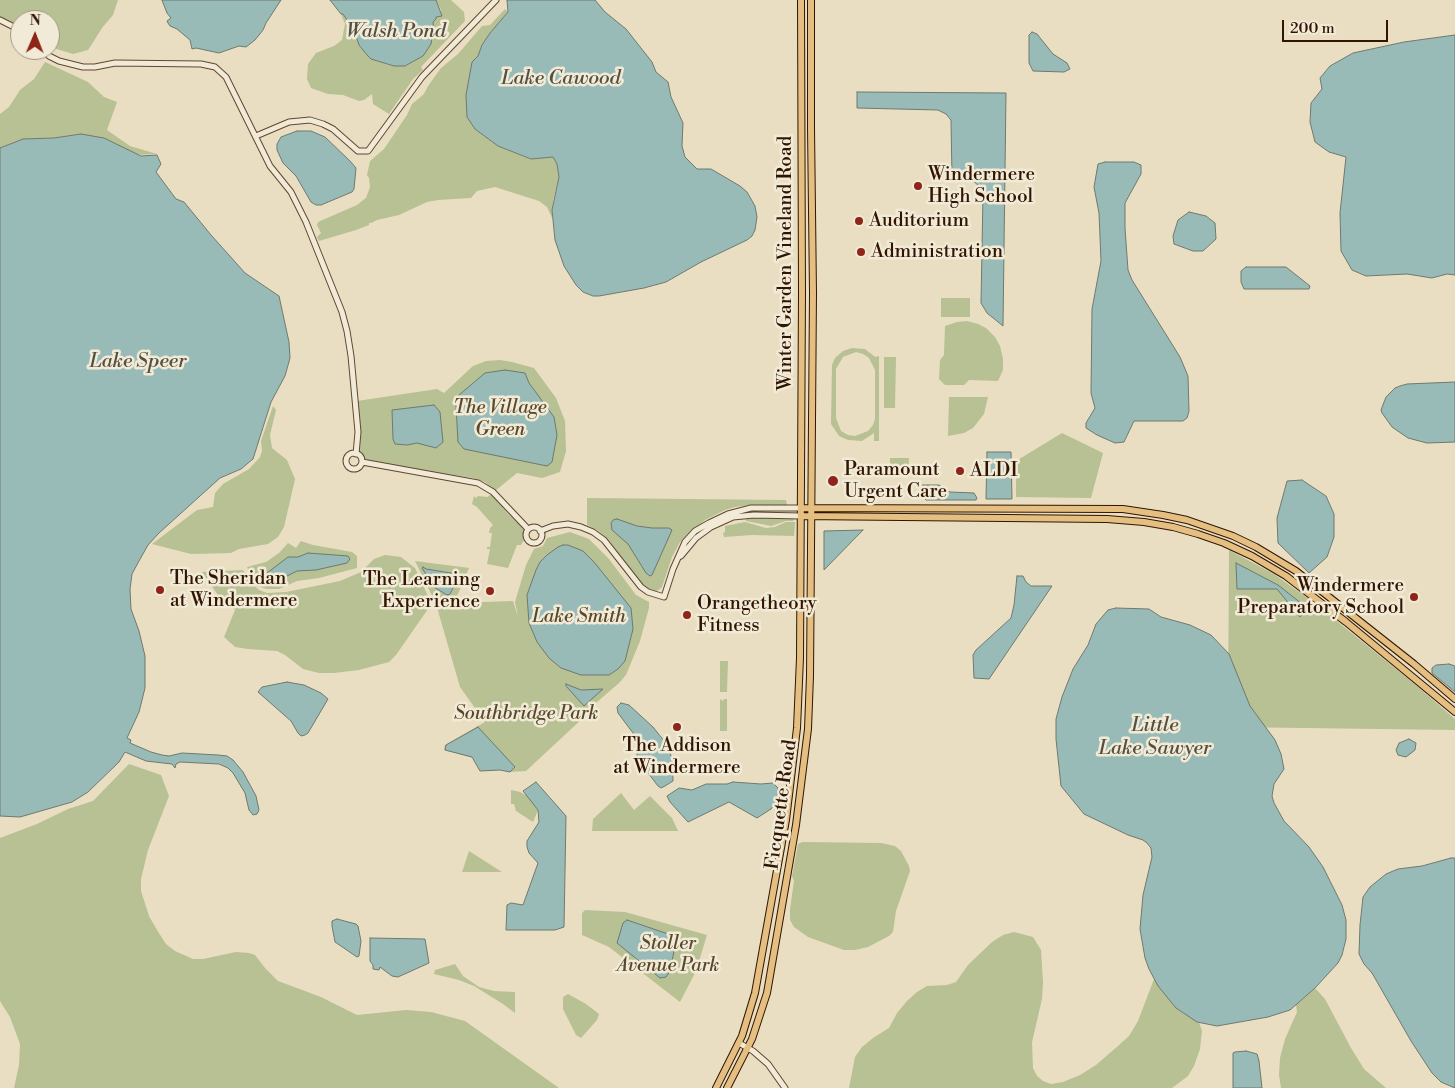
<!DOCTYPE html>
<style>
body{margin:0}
#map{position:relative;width:1455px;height:1088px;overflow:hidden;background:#e9dec2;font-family:"Libre Bodoni",serif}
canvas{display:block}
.north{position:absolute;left:10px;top:10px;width:50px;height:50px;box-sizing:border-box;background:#f1ead7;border:1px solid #a49581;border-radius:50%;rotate:1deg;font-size:14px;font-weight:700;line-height:20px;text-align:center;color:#311500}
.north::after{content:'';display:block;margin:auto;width:18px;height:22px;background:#8f2418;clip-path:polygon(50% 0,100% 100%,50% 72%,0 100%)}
.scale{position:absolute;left:1282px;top:20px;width:106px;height:22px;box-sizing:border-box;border:2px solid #311500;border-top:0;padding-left:6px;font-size:15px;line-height:18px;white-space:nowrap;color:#311500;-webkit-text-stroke:4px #f1ead7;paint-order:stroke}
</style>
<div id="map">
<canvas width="1455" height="1088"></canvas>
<div class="north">N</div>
<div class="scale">200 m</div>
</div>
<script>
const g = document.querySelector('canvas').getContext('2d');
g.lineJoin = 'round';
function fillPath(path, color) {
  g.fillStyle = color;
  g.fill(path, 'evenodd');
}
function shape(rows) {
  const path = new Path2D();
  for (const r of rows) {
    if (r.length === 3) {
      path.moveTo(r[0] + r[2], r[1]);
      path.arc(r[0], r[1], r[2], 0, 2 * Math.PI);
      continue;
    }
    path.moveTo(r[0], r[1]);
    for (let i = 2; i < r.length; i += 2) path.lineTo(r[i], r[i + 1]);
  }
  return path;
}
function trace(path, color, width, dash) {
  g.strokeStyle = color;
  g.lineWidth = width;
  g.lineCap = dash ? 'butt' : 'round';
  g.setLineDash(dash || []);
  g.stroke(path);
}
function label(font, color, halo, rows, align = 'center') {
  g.font = font + ' "Libre Bodoni",serif';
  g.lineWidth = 5;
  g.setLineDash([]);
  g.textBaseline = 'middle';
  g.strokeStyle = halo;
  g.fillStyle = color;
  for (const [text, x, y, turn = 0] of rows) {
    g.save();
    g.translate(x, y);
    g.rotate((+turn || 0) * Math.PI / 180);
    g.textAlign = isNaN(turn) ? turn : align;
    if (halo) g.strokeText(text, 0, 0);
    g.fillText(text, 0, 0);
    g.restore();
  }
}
fillPath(shape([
 [0,0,118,0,113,15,102,28,90,47,88,50,73,54,50,47,50,20,20,20,20,27,0,18],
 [436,0,451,0,464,12,465,21,421,67,423,70,413,79,389,114,373,104,372,94,364,100,359,101,343,95,328,94,311,88,307,79,308,64,316,53,334,46,342,40,345,24,341,14,343,14,354,30,359,45,369,57,389,65,405,66,423,56,432,39,432,36,434,34,433,22,435,17,440,16,441,10],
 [505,9,508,12,490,33,482,45,478,56,472,62,467,117,475,129,498,146,530,159,553,157,557,164,559,177,553,201,552,218,547,207,539,201,495,187,477,191,471,198,438,200,427,202,399,215,377,220,371,223,369,223,369,225,356,230,319,241,317,237,321,233,317,225,318,222,357,205,366,198,370,187,369,178,367,175,370,161,384,149,407,115,412,104,424,94,428,86,441,68,458,54,482,26,490,25],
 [45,62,88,82,104,97,117,102,107,130,130,146,157,154,135,155,81,134,54,138,23,139,0,148,0,114,9,107,20,90,34,79],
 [941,298,970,298,970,317,941,317],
 [957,322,967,321,978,324,986,328,995,337,1000,346,1003,359,1003,370,998,381,969,380,964,385,945,385,939,379,940,360,944,355,945,326],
 [852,348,865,349,875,357,879,356,879,441,874,441,874,433,862,441,848,440,839,436,831,424,832,365,835,358,843,351],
 [856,352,863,354,869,358,875,370,875,419,873,425,868,431,855,436,848,435,841,431,836,418,836,369,843,357],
 [884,357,896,357,895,408,884,408],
 [500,360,512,362,534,368,556,398,565,421,566,451,560,472,542,478,517,473,495,491,485,482,473,478,394,466,374,461,370,462,365,460,359,452,361,431,357,401,437,389,444,393,473,366,486,361],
 [949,397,988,397,984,414,973,428,964,433,948,436],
 [273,406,276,410,270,435,272,448,287,460,295,479,284,527,278,537,268,544,239,549,231,553,191,554,152,544,197,510,213,507,215,493,223,484,249,469,260,457,262,451,261,441],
 [1062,433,1103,453,1091,498,1016,497,1016,461],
 [890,458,909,458,908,474,890,474],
 [492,494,508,514,522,526,524,531,524,540,521,545,517,545,508,568,487,564,490,549,487,549,487,547,490,547,492,533,489,533,490,528,493,525,477,507,472,504,474,496,476,498,478,496,487,497],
 [587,498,786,500,787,505,749,505,735,507,725,510,705,520,680,542,672,557,662,587,656,592,648,589,641,584,608,539,597,530,587,525],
 [752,517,792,518,794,519,793,521,786,521,771,526,746,521,746,518],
 [745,522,766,528,775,527,786,522,795,522,794,536,752,535,724,537,723,533,725,532,725,526],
 [570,532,589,539,609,559,636,595,649,602,649,608,640,641,626,675,619,683,582,715,566,697,583,718,526,771,510,772,500,770,480,771,473,758,444,750,445,745,485,722,460,687,436,604,415,561,469,568,454,603,513,601,518,617,515,602,526,565,534,549,543,546,547,538],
 [301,541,313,545,352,552,357,556,357,568,319,578,297,581,279,589,267,589,257,586,252,579,247,567,266,562,279,553,288,543,296,548],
 [1229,550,1274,574,1317,605,1417,686,1455,719,1455,730,1228,727],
 [385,555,401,557,415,568,428,596,428,609,396,655,389,662,359,670,334,673,319,673,303,669,285,655,277,651,248,649,235,647,224,637,235,610,227,602,220,598,202,572,243,570,252,583,259,590,267,593,286,592,340,581,361,572,374,559],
 [720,661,728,661,727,692,720,692],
 [720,699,723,701,724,699,727,699,727,731,720,731],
 [129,764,161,775,169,796,148,850,141,879,141,891,149,916,157,930,166,944,175,951,193,959,203,959,236,952,249,953,255,955,265,968,278,981,321,997,357,1015,406,1010,431,1012,465,1021,559,1088,14,1088,19,1065,20,1044,10,1017,0,1001,0,838,37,824,68,809,93,801],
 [511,790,520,792,527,796,538,810,533,822,516,811,514,804,511,804],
 [621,793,634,810,650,796,672,818,678,831,592,831,593,819],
 [802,842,881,843,895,846,901,851,909,866,910,871,896,911,893,932,889,936,868,947,855,950,844,950,808,937,794,927,790,920,790,909,794,881,792,876,798,844],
 [469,851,502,872,462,872],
 [585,910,625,912,707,935,696,971,680,1002,609,947,582,935,582,913],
 [1014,932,1033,937,1041,950,1043,982,1042,999,1032,1042,1033,1068,1037,1076,1043,1081,1051,1084,1063,1082,1080,1075,1096,1065,1118,1046,1129,1036,1138,1021,1154,979,1176,1008,1199,1022,1202,1031,1200,1049,1194,1066,1188,1076,1172,1088,849,1088,855,1057,862,1047,873,1038,889,1028,897,1013,907,1001,917,992,927,986,947,985,956,982,968,965,992,942,1003,935],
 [455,964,463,976,479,987,494,991,515,992,515,1013,503,1004,474,986,459,980,434,974,435,970],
 [1315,988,1325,999,1351,1048,1364,1069,1386,1088,1281,1088,1279,1075,1280,1058,1285,1039,1297,1012,1296,1005],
 [568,994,586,1004,599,1014,597,1020,581,1038,576,1035,563,1009,563,997]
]), '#b7c193');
const water = shape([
 [162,0,281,0,266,23,263,30,255,40,246,47,239,46,219,53,196,48,192,49,190,40,177,29,170,26,168,23,167,21,171,18,167,13,162,0],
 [330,0,436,0,442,16,436,17,436,19,433,22,434,34,432,36,431,44,423,56,405,66,394,66,371,59,367,55,359,45,354,30,343,14,341,14,330,0],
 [507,0,595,0,605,12,626,29,652,62,656,72,668,82,671,97,683,123,682,146,685,157,697,169,711,169,740,186,747,192,755,206,757,217,755,230,752,236,747,240,701,262,666,282,644,288,599,296,593,296,583,292,576,285,564,266,555,240,552,210,559,177,557,164,553,157,531,159,498,146,475,129,467,117,466,95,472,62,478,56,482,45,490,33,508,12,507,0],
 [1032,32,1037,34,1053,54,1067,63,1070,69,1064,72,1033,71,1029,63,1029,35,1032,32],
 [1455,35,1455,275,1447,274,1432,278,1407,274,1366,276,1352,270,1341,251,1340,213,1346,157,1329,152,1315,142,1310,122,1311,103,1322,89,1320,78,1330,66,1353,53,1404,42,1455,35],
 [857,92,1006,93,1003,326,987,313,981,303,983,194,980,187,971,179,952,177,951,120,946,114,938,110,857,108,857,92],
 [297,131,311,131,325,137,350,161,356,168,354,189,352,192,321,205,316,205,311,202,296,176,283,163,277,150,277,144,281,137,297,131],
 [81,134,104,138,141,156,157,155,161,164,156,172,176,199,184,202,211,235,245,273,279,296,289,342,290,358,285,376,271,402,253,459,241,469,220,478,159,533,148,545,139,561,132,574,130,589,131,609,139,631,145,656,145,688,139,712,127,738,131,740,130,743,151,752,162,755,169,756,182,753,218,755,227,756,233,760,243,772,256,796,259,810,257,814,253,815,249,810,245,793,233,773,228,768,219,764,180,762,176,764,175,768,172,764,146,761,125,752,119,762,88,792,72,802,20,817,0,816,0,148,23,139,54,138,81,134],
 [1105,162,1134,162,1141,165,1141,174,1125,203,1125,228,1128,270,1132,280,1180,357,1188,376,1189,411,1187,418,1183,421,1134,421,1124,442,1115,443,1097,435,1086,428,1086,423,1095,408,1091,393,1092,309,1101,261,1099,213,1094,187,1098,164,1105,162],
 [1189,212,1206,216,1215,223,1216,239,1203,251,1193,251,1174,244,1173,236,1178,220,1189,212],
 [1246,267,1286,267,1310,286,1309,289,1244,289,1241,282,1241,271,1246,267],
 [505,370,525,373,529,383,554,417,557,435,552,462,547,466,464,449,458,442,456,405,459,395,485,373,505,370],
 [1455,382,1455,442,1427,443,1408,438,1392,427,1382,413,1381,410,1386,397,1395,388,1400,386,1407,384,1455,382],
 [434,405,440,412,443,442,436,448,417,443,407,445,395,444,393,439,392,410,434,405],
 [987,452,1011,452,1012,499,986,499,987,452],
 [1302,480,1326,496,1334,514,1334,537,1327,557,1309,573,1278,543,1277,518,1287,481,1302,480],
 [923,485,939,485,950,492,974,493,977,498,976,500,926,500,923,497,923,485],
 [617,519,637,526,652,528,669,528,672,530,652,575,650,576,646,573,628,544,612,530,611,523,613,520,617,519],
 [863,530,824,570,824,531,863,530],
 [563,545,568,545,583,551,594,562,631,608,633,629,625,661,618,669,609,675,581,675,561,668,549,658,537,642,529,623,527,595,536,570,540,562,547,555,558,547,563,545],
 [308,553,348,556,350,559,347,563,316,570,297,571,279,580,268,578,267,573,288,557,298,557,308,553],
 [1236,563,1278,585,1306,607,1300,617,1277,589,1237,589,1236,563],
 [423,567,426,569,457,574,458,578,450,594,447,595,434,587,422,568,423,567],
 [1017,576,1023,576,1026,582,1031,586,1052,586,989,679,974,678,973,655,976,650,1011,618,1014,605,1017,576],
 [1116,608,1149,609,1161,617,1190,625,1211,635,1229,654,1250,706,1275,740,1281,754,1284,769,1274,784,1272,796,1274,803,1284,821,1309,847,1323,867,1342,905,1346,920,1346,939,1342,955,1338,963,1315,988,1290,1010,1268,1017,1217,1026,1197,1022,1176,1008,1158,986,1149,969,1145,958,1140,929,1143,895,1152,857,1151,848,1147,843,1143,840,1128,835,1084,814,1061,786,1056,739,1056,719,1062,697,1073,669,1088,645,1096,624,1108,610,1116,608],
 [1449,664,1455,666,1455,692,1432,673,1432,668,1436,665,1449,664],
 [287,682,304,685,321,693,328,699,308,733,305,735,301,736,298,733,291,721,258,692,262,687,287,682],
 [566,684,581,690,603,689,584,706,566,686,566,684],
 [621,703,629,705,653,727,665,742,673,760,671,770,673,777,673,781,665,786,661,788,658,786,639,761,637,755,639,741,618,713,617,707,621,703],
 [478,727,515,767,510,772,500,770,480,771,472,757,445,750,446,745,478,727],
 [1409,739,1416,743,1415,750,1406,757,1398,755,1396,750,1399,743,1409,739],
 [536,782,566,816,564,927,555,930,506,930,507,905,511,903,523,905,538,863,529,853,527,847,527,841,539,822,538,810,523,791,536,782],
 [733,782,761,784,773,783,778,788,777,802,771,809,757,818,729,802,688,822,670,802,667,796,679,788,692,790,706,784,727,784,733,782],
 [1451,858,1455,858,1455,1088,1441,1082,1432,1073,1411,1041,1372,973,1364,964,1359,954,1360,925,1363,897,1370,887,1386,874,1398,869,1422,866,1451,858],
 [337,919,356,924,358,926,361,941,359,956,357,957,335,942,332,926,332,921,337,919],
 [627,920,677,937,670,971,666,977,660,978,617,943,623,923,627,920],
 [370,938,425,939,429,963,398,977,392,976,380,967,379,970,373,969,373,965,370,961,370,938],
 [1246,1051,1257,1054,1259,1061,1262,1088,1233,1088,1233,1053,1235,1052,1246,1051]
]);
fillPath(water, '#98bbb8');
trace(water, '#6f796e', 1);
const minor = shape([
 [0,20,20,30],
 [43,50,49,56,59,61,83,67,95,67,115,63,201,64,215,67,226,77,270,166,291,192,306,222,342,312,347,331,351,356,358,432,356,454],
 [256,136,289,122,310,120,323,124,333,129,358,151,368,151,422,77,496,0],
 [354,461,8],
 [362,462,478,483,493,492,528,529],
 [534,535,8],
 [540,531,553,526,568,524,581,527,593,532,604,540,641,587,648,592,664,597,673,569,685,542,695,531,709,523,728,514,751,508,801,508],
 [681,556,696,538,711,527,733,517,754,515,801,516],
 [739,1043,753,1051,768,1064,785,1088]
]);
const major = shape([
 [801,508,1123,509,1163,515,1187,520,1233,536,1256,547,1296,571,1414,664,1455,699],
 [801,516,1107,519,1144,522,1173,527,1198,534,1224,543,1252,556,1286,576,1346,622,1455,712],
 [716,1088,742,1036,755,993,786,820,797,728,800,658,802,293,801,0],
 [727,1088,752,1039,767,993,796,825,808,729,810,676,813,293,811,128,811,0]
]);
trace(minor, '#5f4730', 7);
trace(major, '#311500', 8);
trace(minor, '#f1ead7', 5);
trace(major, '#e4bf81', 6);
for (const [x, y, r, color] of [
 [918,186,5,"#8f2418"],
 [859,221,5,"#8f2418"],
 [861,252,5,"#8f2418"],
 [960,471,5,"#8f2418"],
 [833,481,6,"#8f2418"],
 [160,590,5,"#8f2418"],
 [490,591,5,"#8f2418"],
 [1414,597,5,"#8f2418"],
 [687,615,5,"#8f2418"],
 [677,727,5,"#8f2418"]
]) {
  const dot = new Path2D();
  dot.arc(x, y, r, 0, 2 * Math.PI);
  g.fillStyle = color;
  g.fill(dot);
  trace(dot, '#f1ead7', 2);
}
label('19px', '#311500', '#f1ead7', [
 ["Windermere",928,175],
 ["High School",928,197],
 ["Auditorium",869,221],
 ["Administration",871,252],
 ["Paramount",844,470],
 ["Urgent Care",844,492],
 ["ALDI",970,471],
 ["The Sheridan",170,579],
 ["at Windermere",170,601],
 ["The Learning",480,580,"right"],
 ["Experience",480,602,"right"],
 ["Windermere",1404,586,"right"],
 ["Preparatory School",1404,608,"right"],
 ["Orangetheory",697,604],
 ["Fitness",697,626],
 ["The Addison",677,746,"center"],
 ["at Windermere",677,768,"center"]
], 'left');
label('19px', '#311500', '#f1ead7', [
 ["Winter Garden Vineland Road",786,263,-90],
 ["Ficquette Road",782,805,-82]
]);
label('italic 19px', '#59492c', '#f1ead7', [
 ["The Village",500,408],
 ["Green",500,430],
 ["Lake Smith",579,617],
 ["Southbridge Park",526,714],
 ["Stoller",668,944],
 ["Avenue Park",668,966]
]);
label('italic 20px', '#554f40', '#f1ead7', [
 ["Walsh Pond",396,32],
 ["Lake Cawood",561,79],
 ["Lake Speer",138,362],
 ["Little",1155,726],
 ["Lake Sawyer",1155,749]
]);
</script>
